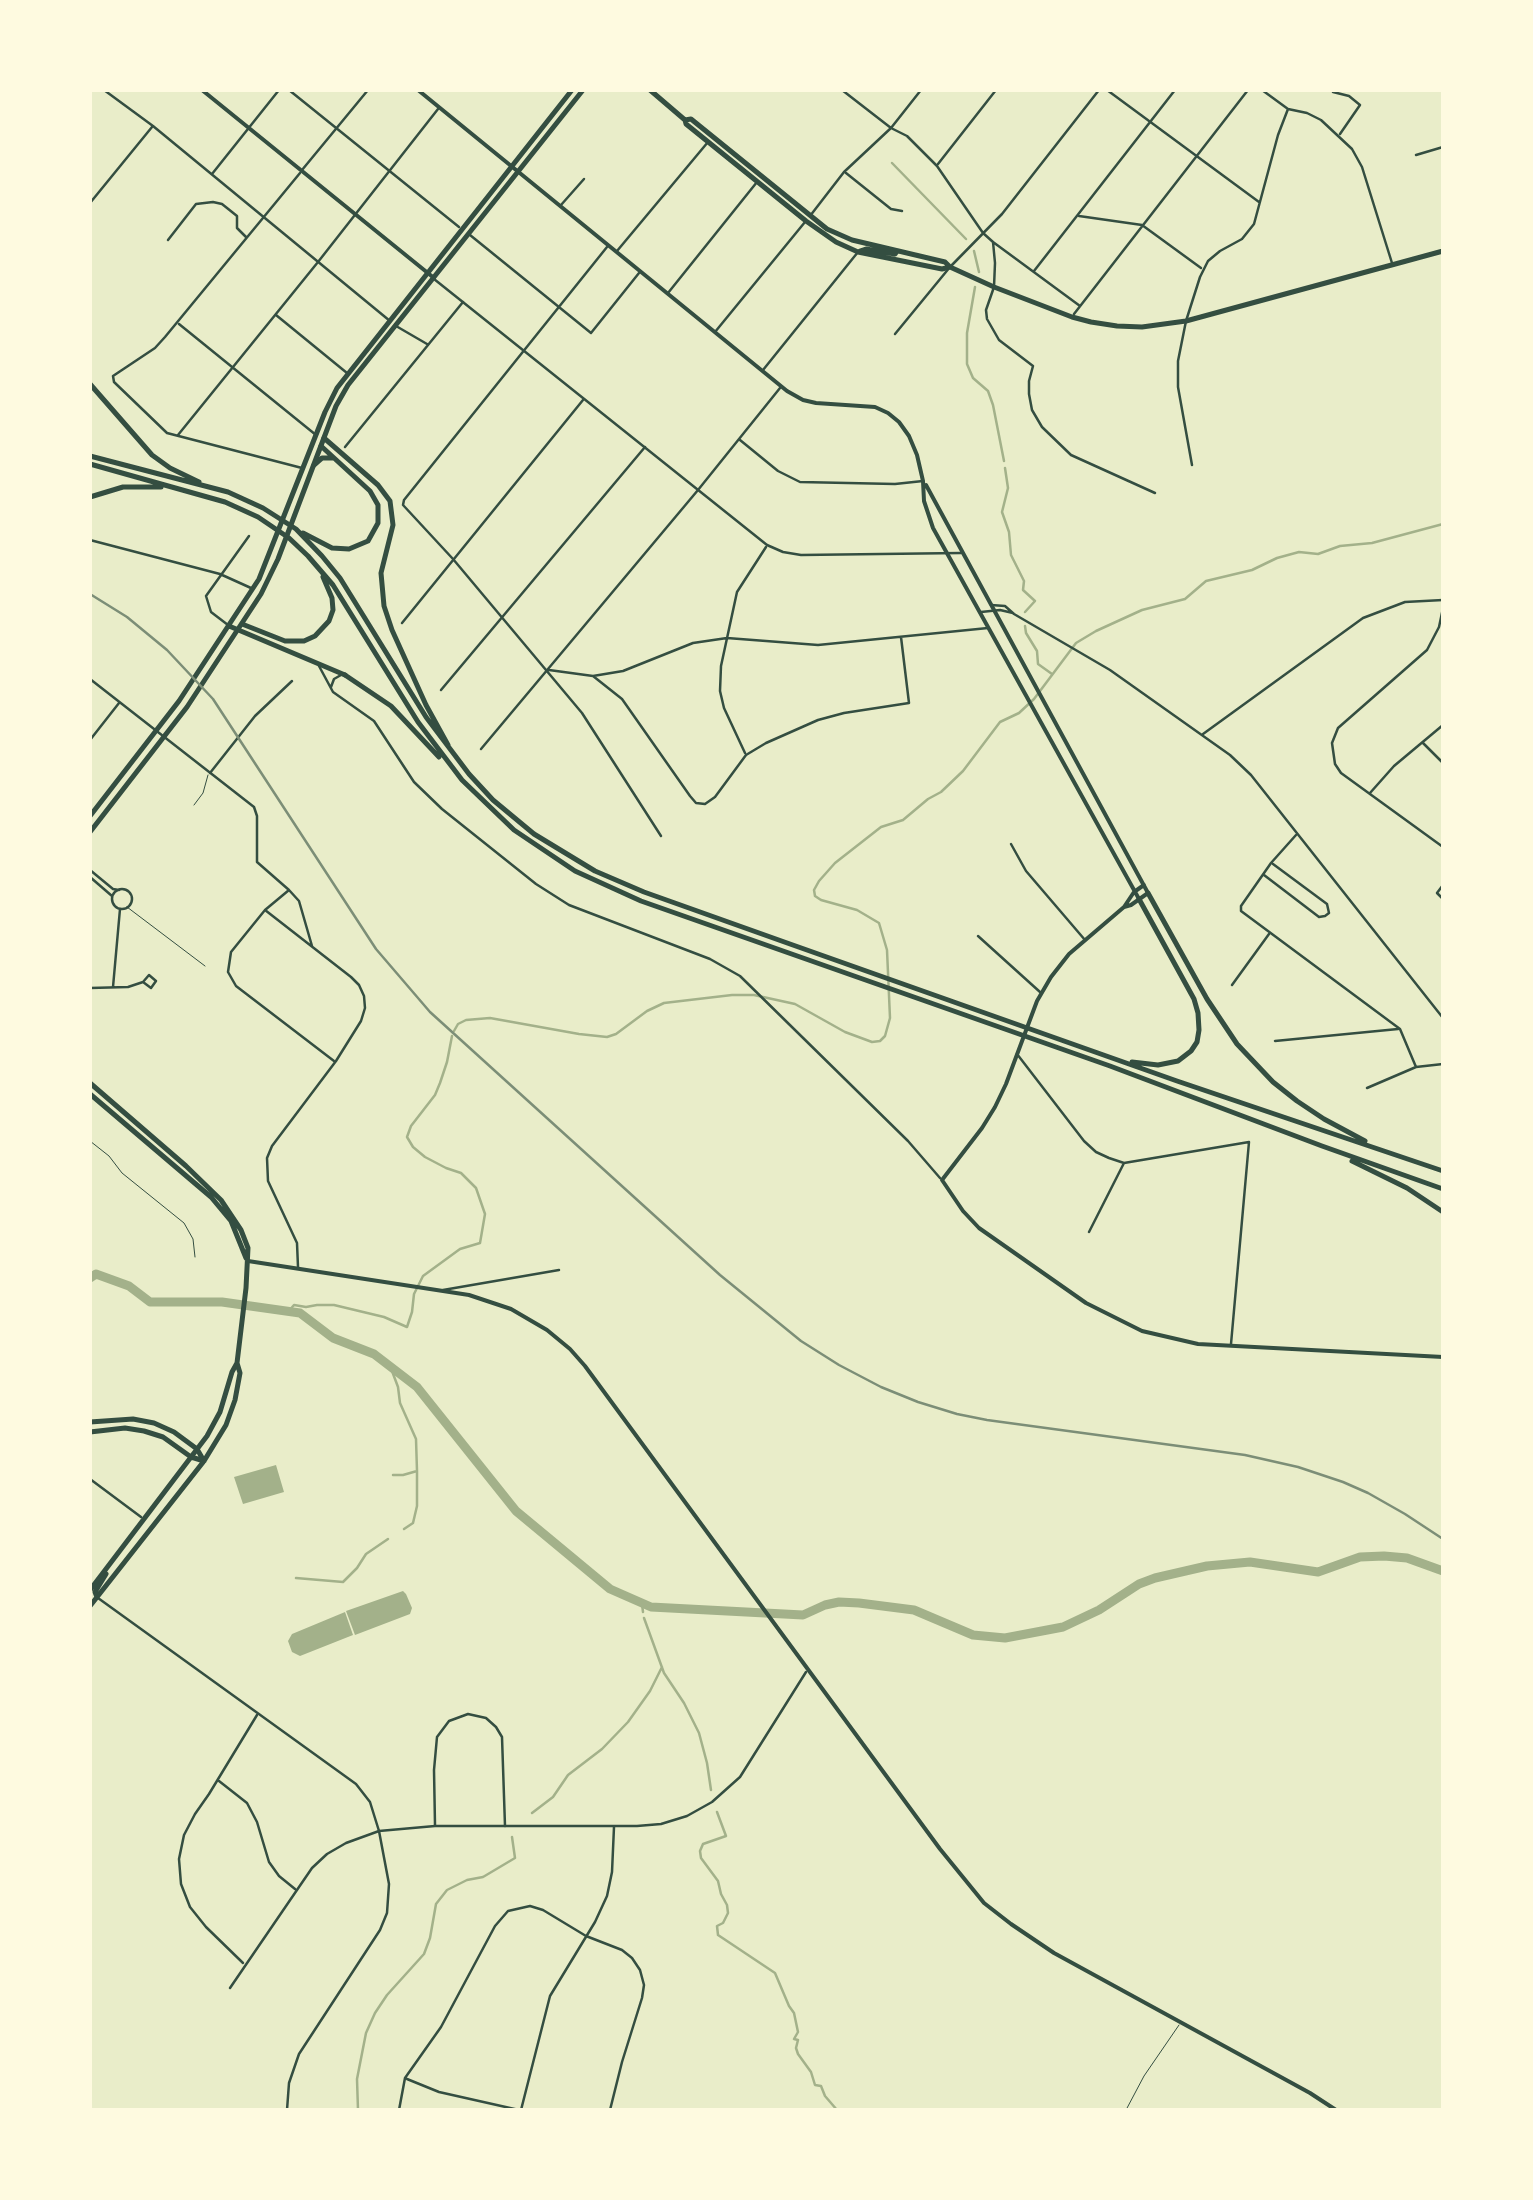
<!DOCTYPE html>
<style>
body{margin:0}
#map{position:relative;width:1533px;height:2200px;overflow:hidden;background:#e9edc9;font-family:Cabin,sans-serif}
canvas{display:block}
.frame{position:absolute;inset:0;border:92px solid #fefae0;pointer-events:none}
</style>
<div id="map">
<canvas width="1533" height="2200"></canvas>
<div class="frame"></div>
</div>
<script>
const g = document.querySelector('canvas').getContext('2d');
g.lineJoin = 'round';
function fillPath(path, color) {
  g.fillStyle = color;
  g.fill(path, 'evenodd');
}
function shape(rows) {
  const path = new Path2D();
  for (const r of rows) {
    if (r.length === 3) {
      path.moveTo(r[0] + r[2], r[1]);
      path.arc(r[0], r[1], r[2], 0, 2 * Math.PI);
      continue;
    }
    path.moveTo(r[0], r[1]);
    for (let i = 2; i < r.length; i += 2) path.lineTo(r[i], r[i + 1]);
  }
  return path;
}
function trace(path, color, width, dash) {
  g.strokeStyle = color;
  g.lineWidth = width;
  g.lineCap = dash ? 'butt' : 'round';
  g.setLineDash(dash || []);
  g.stroke(path);
}
fillPath(shape([
 [276,1465,284,1492,243,1504,234,1477],
 [403,1591,406,1594,412,1608,410,1614,355,1635,346,1611],
 [345,1612,353,1635,300,1656,292,1652,288,1641,292,1634]
]), '#a3b18a');
trace(shape([
 [892,163,966,239],
 [974,251,979,272],
 [975,287,967,333,967,364,973,378,988,391,993,405,1004,461],
 [1005,468,1008,488,1002,512,1009,532,1011,555,1024,581,1023,590,1035,601,1025,612],
 [1025,626,1026,633,1037,651,1038,664,1052,674],
 [454,1031,458,1024,466,1020,490,1018,579,1034,607,1037,616,1034,647,1011,664,1003,732,995,754,995,795,1004,845,1032,872,1042,880,1041,885,1036,890,1018,887,950,879,923,857,910,821,900,815,896,814,890,819,881,835,863,881,827,903,820,928,799,941,792,963,771,1000,722,1019,713,1034,699,1076,643,1096,631,1142,610,1185,599,1206,581,1252,570,1277,558,1299,552,1318,554,1340,546,1372,543,1443,524],
 [287,1313,294,1305,306,1307,317,1305,334,1305,384,1317,407,1327,412,1312,414,1294,423,1276,460,1249,480,1243,485,1214,476,1188,461,1173,446,1168,425,1157,413,1147,407,1137,411,1126,435,1095,440,1083,447,1062,452,1036],
 [389,1363,398,1387,400,1403,416,1439,417,1471,403,1475,393,1475],
 [404,1529,413,1523,417,1506,417,1471],
 [296,1578,343,1582,357,1568,366,1554,388,1539],
 [642,1604,643,1612],
 [644,1618,664,1673,684,1703,699,1733,707,1763,711,1790],
 [717,1812,726,1836,703,1844,700,1851,701,1858,718,1881,721,1894,727,1905,728,1913,723,1923,717,1926,718,1935,775,1973,789,2006,794,2013,798,2032,794,2039,798,2040,796,2048,798,2054,811,2072,815,2085,821,2086,825,2096,837,2110],
 [532,1813,553,1797,568,1775,602,1749,628,1722,650,1691,662,1667],
 [358,2110,357,2079,366,2033,375,2013,387,1995,424,1954,430,1938,436,1904,447,1890,467,1880,483,1877,515,1858,512,1837]
]), '#a3b18a', 2.5);
trace(shape([
 [90,1278,96,1274,129,1286,150,1302,222,1302,300,1313,333,1338,374,1354,417,1387,516,1511,610,1589,651,1607,803,1615,825,1605,839,1602,859,1603,914,1610,973,1635,1005,1638,1063,1627,1099,1610,1139,1584,1155,1578,1207,1566,1250,1562,1318,1572,1360,1557,1384,1556,1407,1558,1443,1571]
]), '#a3b18a', 9);
trace(shape([
 [194,805,203,793,208,775],
 [90,1141,109,1156,122,1173,184,1223,193,1239,195,1257],
 [1126,2110,1144,2076,1179,2025]
]), '#344e41', 1);
trace(shape([
 [127,907,205,966]
]), '#344e41', 1);
trace(shape([
 [104,90,153,126,390,321],
 [842,90,891,128,907,136,937,166,983,233,993,242,1080,306],
 [1107,90,1259,202],
 [1262,90,1288,109,1307,113,1321,120,1352,149,1362,167,1392,263],
 [1333,92,1349,96,1360,105,1340,134],
 [1416,155,1443,147],
 [938,164,996,90],
 [300,173,165,337,155,348,113,376,114,382,167,433,302,468],
 [846,173,891,209,902,211],
 [212,174,279,90],
 [90,203,152,127],
 [561,205,584,179],
 [810,216,844,172,891,128,921,90],
 [1079,216,1142,225,1201,268],
 [470,235,591,333,639,273],
 [168,240,196,204,213,202,222,204,237,216,237,228,246,237],
 [993,242,995,263,994,287,986,310,987,319,999,340,1033,366,1029,381,1029,394,1032,410,1042,427,1071,455,1155,493],
 [607,247,404,500,403,505,453,559,582,713,661,836],
 [617,251,708,142],
 [1034,271,1175,90],
 [668,293,757,182],
 [1074,314,1248,90],
 [276,315,347,373],
 [179,324,316,435],
 [396,326,427,344],
 [715,332,805,222],
 [895,334,950,267,1002,214,1099,90],
 [763,370,858,252],
 [178,435,318,262,438,109],
 [740,440,778,471,800,482,895,484,923,481],
 [345,447,463,302],
 [1192,465,1178,387,1178,361,1186,321,1200,277,1208,261,1220,251,1242,239,1254,224,1278,135,1288,109],
 [90,540,220,574,251,588],
 [1443,608,1439,627,1427,650,1338,728,1332,743,1335,764,1341,773,1443,847],
 [402,623,583,400],
 [228,625,211,612,206,596,249,536],
 [549,670,593,676,623,671,693,643,727,638,818,645,988,628],
 [593,676,622,699,690,796,696,803,705,804,715,797,746,755,766,743,818,720,844,713,909,703,901,637],
 [90,679,254,807,257,816,257,862,289,890,299,901,312,946],
 [441,690,645,447],
 [1203,734,1363,618,1405,602,1443,600],
 [90,740,119,703],
 [1423,743,1443,763],
 [481,749,698,490,780,388],
 [745,753,724,708,720,691,721,666,737,592,766,547],
 [210,773,255,716,292,681],
 [1370,793,1394,766,1443,725],
 [1296,835,1271,863,1241,906,1241,911,1400,1029,1416,1067],
 [1011,844,1026,871,1085,940],
 [90,870,113,889,119,890],
 [1264,875,1319,917,1325,916,1329,913,1327,904,1273,864],
 [90,877,112,896],
 [1443,885,1437,893,1443,899],
 [122,899,10],
 [289,890,265,910,231,952,228,972,236,986,334,1061],
 [265,910,351,977,359,985,364,996,365,1008,361,1021,336,1061,272,1146,267,1158,268,1181,297,1243,298,1267],
 [978,936,1040,992],
 [1232,985,1269,934],
 [113,987,120,909],
 [90,988,128,987,143,982,149,975,156,981,151,988,143,982],
 [1275,1041,1398,1029],
 [1017,1054,1084,1141,1096,1152,1109,1158,1124,1163,1249,1142,1231,1344],
 [1367,1088,1416,1067,1443,1064],
 [1089,1232,1124,1163],
 [443,1290,559,1270],
 [90,1479,141,1517],
 [219,1781,247,1803,257,1822,269,1862,279,1876,295,1889],
 [435,1825,434,1770,437,1737,449,1721,468,1714,486,1718,496,1727,502,1737,505,1826],
 [243,1963,206,1927,190,1907,181,1884,179,1859,184,1835,195,1814,209,1794,257,1715],
 [230,1988,312,1868,327,1854,346,1843,379,1831,389,1884,387,1913,380,1930,299,2054,289,2083,287,2110],
 [407,2079,439,2092,519,2110],
 [399,2110,405,2078,441,2027,495,1926,508,1911,530,1906,543,1910,586,1936,622,1950,632,1958,640,1970,644,1985,642,1998,622,2062,610,2110]
]), '#344e41', 2.5);
trace(shape([
 [289,90,459,227],
 [302,170,368,90],
 [434,279,767,545,783,552,801,555,961,553],
 [991,605,1005,606,1014,614,1110,670,1230,755,1251,775,1443,1018],
 [981,612,1000,610,1013,613],
 [319,666,333,692,374,721,414,782,442,809,536,884,569,905,710,959,740,976,908,1141,940,1178],
 [331,687,334,679,341,675],
 [98,1598,356,1784,370,1802,379,1831,435,1826,637,1826,661,1824,687,1816,712,1802,740,1777,806,1672],
 [521,2110,550,1996,595,1922,607,1896,612,1872,614,1827]
]), '#344e41', 2.5);
trace(shape([
 [202,90,434,278],
 [418,90,787,391,803,400,816,403,875,407,888,413,899,422,909,436,917,455,923,481,924,501,933,528,1139,899],
 [926,485,1148,893,1131,905,1124,907],
 [1144,885,1134,892,1124,907,1069,954,1051,977,1037,1001,1006,1084,995,1107,982,1128,942,1180,963,1211,979,1228,1086,1303,1142,1331,1198,1344,1443,1357],
 [248,1261,469,1295,511,1309,547,1330,570,1349,585,1366,940,1849,984,1903,1011,1924,1054,1953,1310,2093,1336,2110]
]), '#344e41', 4);
trace(shape([
 [650,90,685,120,686,124,806,221,836,242,858,252,942,269,950,267],
 [685,120,691,119,827,229,852,240,945,262,950,267,994,287,1072,317,1091,322,1117,326,1142,327,1186,321,1443,251],
 [860,251,866,249,895,254,897,251],
 [229,626,345,675],
 [90,816,179,701,259,579,325,412,337,388,572,90],
 [90,832,187,707,261,594,278,559,336,406,348,385,583,90],
 [90,1083,186,1166,221,1200,241,1230,248,1248,246,1288,237,1363,240,1373,235,1400,226,1425,204,1461,90,1606],
 [90,1094,211,1197,231,1221,246,1258],
 [90,1422,133,1419,154,1423,174,1432,197,1449,204,1461],
 [90,1432,125,1428,144,1431,163,1437,191,1457,204,1461],
 [90,1590,207,1436,220,1412,232,1372,237,1363],
 [97,1597,95,1592,106,1574]
]), '#344e41', 5);
trace(shape([
 [90,384,152,455,170,468,199,482],
 [324,438,378,485,390,501,393,525,381,573,384,606,392,630,426,705,448,745],
 [90,456,228,492,263,508,296,529,322,556,340,578,426,717,469,774,493,800,534,834,595,871,644,892,790,944,1177,1081,1443,1171],
 [90,464,225,502,258,517,289,538,308,556,333,585,418,722,462,780,514,830,575,871,641,901,1110,1066,1322,1146,1443,1189],
 [314,465,322,458,333,458],
 [90,497,123,487,161,487],
 [303,533,332,548,349,549,368,541,378,523,378,505,370,491,321,446],
 [242,624,285,641,304,641,315,636,329,621,333,610,332,598,323,577],
 [345,675,391,706,439,757],
 [1148,893,1207,999,1237,1044,1273,1082,1297,1101,1324,1119,1365,1141],
 [1132,1062,1158,1065,1178,1061,1191,1051,1197,1042,1199,1030,1198,1013,1194,999,1139,899],
 [1352,1161,1407,1188,1443,1212]
]), '#344e41', 5);
trace(shape([
 [90,594,127,617,167,650,213,699,376,949,430,1012,720,1275,801,1341,839,1365,881,1387,918,1402,957,1414,987,1420,1245,1455,1298,1467,1343,1482,1368,1493,1405,1514,1443,1539]
]), '#7c8e77', 2.5);
</script>
